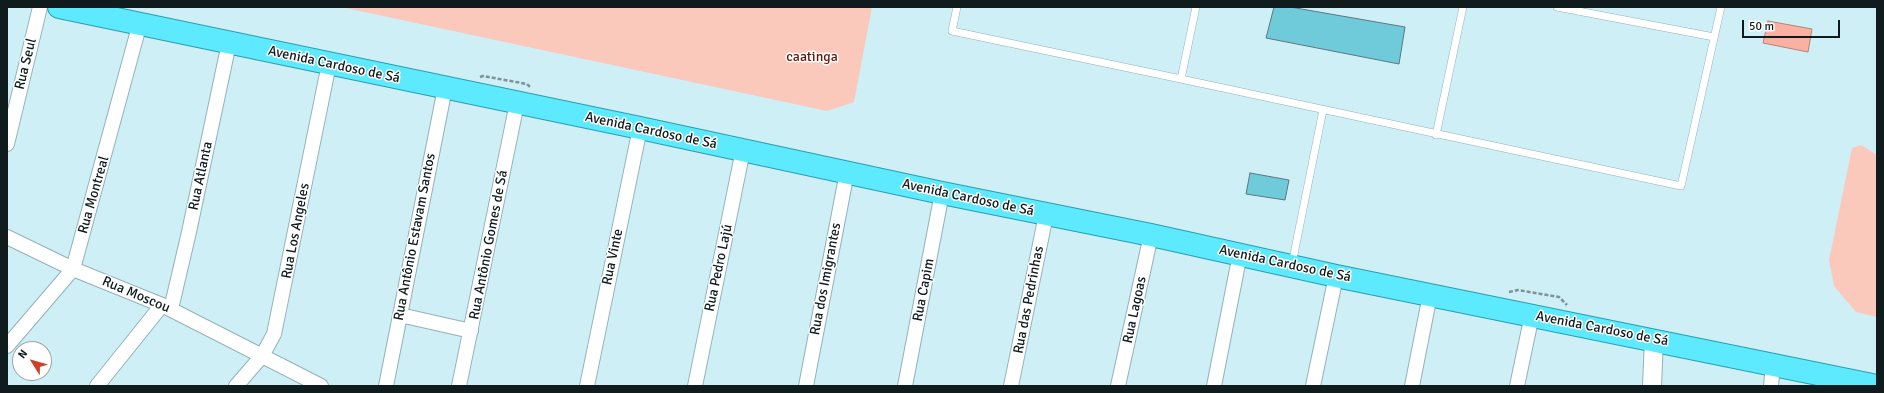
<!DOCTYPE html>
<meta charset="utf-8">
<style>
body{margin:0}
#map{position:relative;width:1884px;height:393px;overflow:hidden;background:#cfeff6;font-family:Signika,sans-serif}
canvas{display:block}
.frame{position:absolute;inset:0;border:8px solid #0f1b1d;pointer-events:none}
.north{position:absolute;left:12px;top:341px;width:40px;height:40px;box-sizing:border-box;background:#fff;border:1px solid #9fa4a5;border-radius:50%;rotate:307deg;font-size:11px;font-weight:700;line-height:16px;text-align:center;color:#0f1b1d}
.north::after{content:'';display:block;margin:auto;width:14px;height:18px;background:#cb4026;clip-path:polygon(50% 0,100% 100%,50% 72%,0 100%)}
.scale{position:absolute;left:1742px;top:20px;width:98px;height:18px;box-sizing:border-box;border:2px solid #0f1b1d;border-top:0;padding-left:5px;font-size:12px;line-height:14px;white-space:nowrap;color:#0f1b1d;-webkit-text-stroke:3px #fff;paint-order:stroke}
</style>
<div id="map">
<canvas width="1884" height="393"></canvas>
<div class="frame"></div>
<div class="north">N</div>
<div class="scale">50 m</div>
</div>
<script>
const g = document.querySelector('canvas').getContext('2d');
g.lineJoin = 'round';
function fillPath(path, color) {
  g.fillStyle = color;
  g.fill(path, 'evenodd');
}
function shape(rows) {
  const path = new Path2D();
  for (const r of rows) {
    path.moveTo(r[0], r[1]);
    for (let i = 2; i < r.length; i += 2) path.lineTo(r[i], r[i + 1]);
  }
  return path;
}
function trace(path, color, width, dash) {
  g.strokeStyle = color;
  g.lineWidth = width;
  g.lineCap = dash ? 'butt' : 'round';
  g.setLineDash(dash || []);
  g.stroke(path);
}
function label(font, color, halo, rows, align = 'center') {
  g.font = font + ' Signika,sans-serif';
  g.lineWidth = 3;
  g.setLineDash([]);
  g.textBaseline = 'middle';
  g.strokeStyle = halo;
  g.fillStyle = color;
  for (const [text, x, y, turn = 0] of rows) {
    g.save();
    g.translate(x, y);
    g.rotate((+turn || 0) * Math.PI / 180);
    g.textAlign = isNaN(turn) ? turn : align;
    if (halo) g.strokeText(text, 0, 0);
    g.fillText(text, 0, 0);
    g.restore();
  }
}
fillPath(shape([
 [341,7,872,7,854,102,827,111],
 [1861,145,1877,155,1877,317,1856,312,1834,286,1829,260,1852,148]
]), '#fbc8bc');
const water = shape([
 [1768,21,1812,29,1808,52,1763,43,1768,21]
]);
fillPath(water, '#fbb1a1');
trace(water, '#b48479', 1);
const building = shape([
 [1274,7,1290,7,1405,27,1399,64,1266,38,1274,7],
 [1250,173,1289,180,1285,200,1246,194,1250,173]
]);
fillPath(building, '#6fcada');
trace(building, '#5b787e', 1);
const service = shape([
 [957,7,952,31,1181,79,1681,186,1721,7],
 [1557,7,1714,37],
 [1181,79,1196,7],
 [1436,135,1463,7],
 [1292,264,1323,110]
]);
const minor = shape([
 [7,144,40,7],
 [7,237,73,269,162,305,321,386],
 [171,309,189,232,229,43],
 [400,315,471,331],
 [7,346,73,269,140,23],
 [97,386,162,305],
 [236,386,262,356,274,334,329,64],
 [386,386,445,88],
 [459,386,517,103],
 [587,386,640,128],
 [695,386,743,150],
 [806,386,847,172],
 [905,386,942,193],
 [1011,386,1046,215],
 [1118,386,1151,235],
 [1214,386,1240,254],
 [1313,386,1336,276],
 [1412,386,1430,295],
 [1517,386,1532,315],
 [1771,386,1773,364]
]);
const tertiary = shape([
 [1652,386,1654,339]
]);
const trunk = shape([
 [59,7,640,128,942,193,1151,235,1336,276,1877,386]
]);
trace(service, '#92b2b8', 8);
trace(minor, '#92b2b8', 16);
trace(tertiary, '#92b2b8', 20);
trace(trunk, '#289eaf', 24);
trace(shape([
 [480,77,483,76,527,84,530,87],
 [1509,292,1518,290,1559,297,1567,305]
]), '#7c9398', 2.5, [4, 2]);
trace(service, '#fff', 7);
trace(minor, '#fff', 14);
trace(tertiary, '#fff', 18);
trace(trunk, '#5eeafe', 22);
label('14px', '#671303', '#fff', [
 ["caatinga",812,57]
]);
label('14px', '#0f1b1d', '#fff', [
 ["Rua Seul",26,64,-76],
 ["Avenida Cardoso de Sá",334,65,12],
 ["Avenida Cardoso de Sá",651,131,12],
 ["Rua Atlanta",201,176,-78],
 ["Rua Montreal",94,195,-74],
 ["Avenida Cardoso de Sá",968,198,12],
 ["Rua Los Angeles",296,231,-79],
 ["Rua Antônio Estavam Santos",415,237,-79],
 ["Rua Antônio Gomes de Sá",489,245,-79],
 ["Rua Vinte",613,257,-78],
 ["Avenida Cardoso de Sá",1285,264,12],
 ["Rua Pedro Lajú",719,268,-78],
 ["Rua dos Imigrantes",826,279,-79],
 ["Rua Capim",924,290,-79],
 ["Rua Moscou",136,295,23],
 ["Rua das Pedrinhas",1029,300,-79],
 ["Rua Lagoas",1135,310,-78],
 ["Avenida Cardoso de Sá",1602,329,11]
]);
</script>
